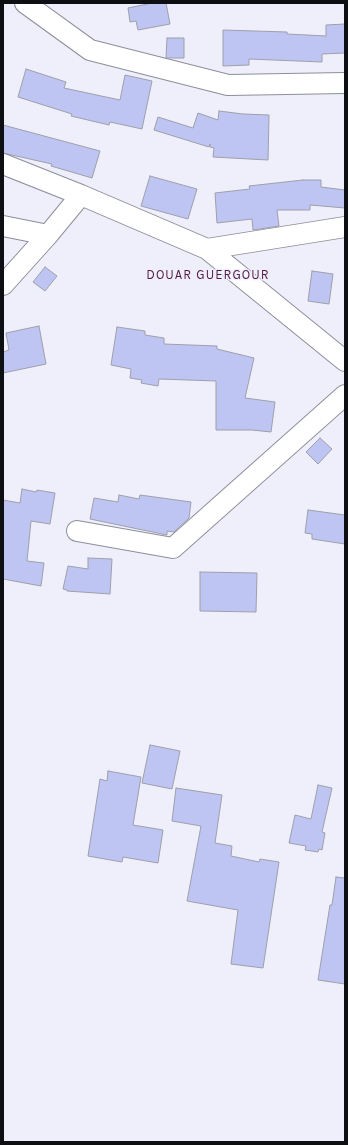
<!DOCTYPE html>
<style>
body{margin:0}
#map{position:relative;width:348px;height:1145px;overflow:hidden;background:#eeeffb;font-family:Karla,sans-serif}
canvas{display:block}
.frame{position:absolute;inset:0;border:4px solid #0e0f12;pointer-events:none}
</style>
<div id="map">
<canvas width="348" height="1145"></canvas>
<div class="frame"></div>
</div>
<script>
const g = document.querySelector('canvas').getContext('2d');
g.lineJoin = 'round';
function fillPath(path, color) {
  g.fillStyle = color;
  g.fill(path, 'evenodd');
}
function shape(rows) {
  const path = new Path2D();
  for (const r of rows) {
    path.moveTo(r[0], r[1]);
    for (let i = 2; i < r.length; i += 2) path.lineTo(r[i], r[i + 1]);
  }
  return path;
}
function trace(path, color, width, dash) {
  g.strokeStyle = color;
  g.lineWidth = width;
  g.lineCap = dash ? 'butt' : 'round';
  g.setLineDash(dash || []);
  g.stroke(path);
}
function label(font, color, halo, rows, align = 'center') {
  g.font = font + ' Karla,sans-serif';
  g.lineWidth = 3;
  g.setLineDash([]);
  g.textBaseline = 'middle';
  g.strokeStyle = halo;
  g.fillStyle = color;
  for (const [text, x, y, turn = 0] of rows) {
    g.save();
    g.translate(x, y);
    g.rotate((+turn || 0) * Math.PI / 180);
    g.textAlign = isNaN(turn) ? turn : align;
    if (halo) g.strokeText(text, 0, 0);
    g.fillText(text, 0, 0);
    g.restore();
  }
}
const building = shape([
 [152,3,166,3,170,24,138,30,136,21,130,22,128,8,152,3],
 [345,24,345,53,322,54,322,62,249,59,249,65,223,66,223,30,287,32,287,34,326,36,326,25,345,24],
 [167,38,184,38,184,58,166,58,167,38],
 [26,69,66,82,64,88,120,100,125,75,152,81,142,129,110,122,109,125,71,116,72,114,18,97,26,69],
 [219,111,243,114,269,115,268,160,213,157,214,148,210,147,210,144,209,147,154,130,158,117,193,128,198,113,218,120,219,111],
 [3,125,100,151,92,178,51,166,52,164,3,153,3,125],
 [150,176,197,189,188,219,141,206,150,176],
 [303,180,321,180,321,187,345,190,345,208,310,205,310,210,277,210,279,226,253,230,252,219,217,223,215,193,250,189,249,186,303,180],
 [45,267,57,276,45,291,33,282,45,267],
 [312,271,333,274,329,304,308,301,312,271],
 [39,326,46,364,3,373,3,352,9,350,6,333,39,326],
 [117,327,145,331,145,335,164,338,164,344,217,346,217,349,254,358,245,398,275,402,271,432,252,430,216,430,216,381,159,379,158,386,141,383,142,380,130,378,131,369,111,365,117,327],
 [320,438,332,449,318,464,306,452,320,438],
 [22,489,36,492,37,490,55,493,50,524,31,521,27,561,44,563,41,586,3,579,3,500,20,503,22,489],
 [119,495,139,499,140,495,191,502,189,518,174,532,167,531,167,535,90,519,94,498,118,502,119,495],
 [308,510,345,515,345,544,312,539,312,534,305,533,308,510],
 [88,558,112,559,110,594,67,591,67,590,63,589,68,566,88,569,88,558],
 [200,572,257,573,256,612,200,611,200,572],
 [150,745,180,751,172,789,142,783,150,745],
 [108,771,141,777,133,825,163,830,158,863,123,857,122,862,88,856,100,779,107,781,108,771],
 [318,785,332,788,322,832,325,833,322,850,319,849,318,852,305,850,306,846,289,843,295,815,311,819,318,785],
 [176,788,222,795,215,843,232,846,231,856,259,862,260,859,279,862,263,968,231,964,238,910,187,901,201,826,172,821,176,788],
 [336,877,345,878,345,984,318,980,330,905,332,905,336,877]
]);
fillPath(building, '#bfc5f3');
trace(building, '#9d9faa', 1);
const minor = shape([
 [25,3,90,50,228,85,345,83],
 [3,164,81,195,207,249,345,361],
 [3,226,48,235],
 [207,249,345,227],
 [3,285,48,235,81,195],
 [77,531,173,548,345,395]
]);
trace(minor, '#8d8f9a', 22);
trace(minor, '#fff', 20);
g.letterSpacing = '1px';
label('13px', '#541a43', '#eeeffb', [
 ["DOUAR GUERGOUR",208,275]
]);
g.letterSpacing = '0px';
</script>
